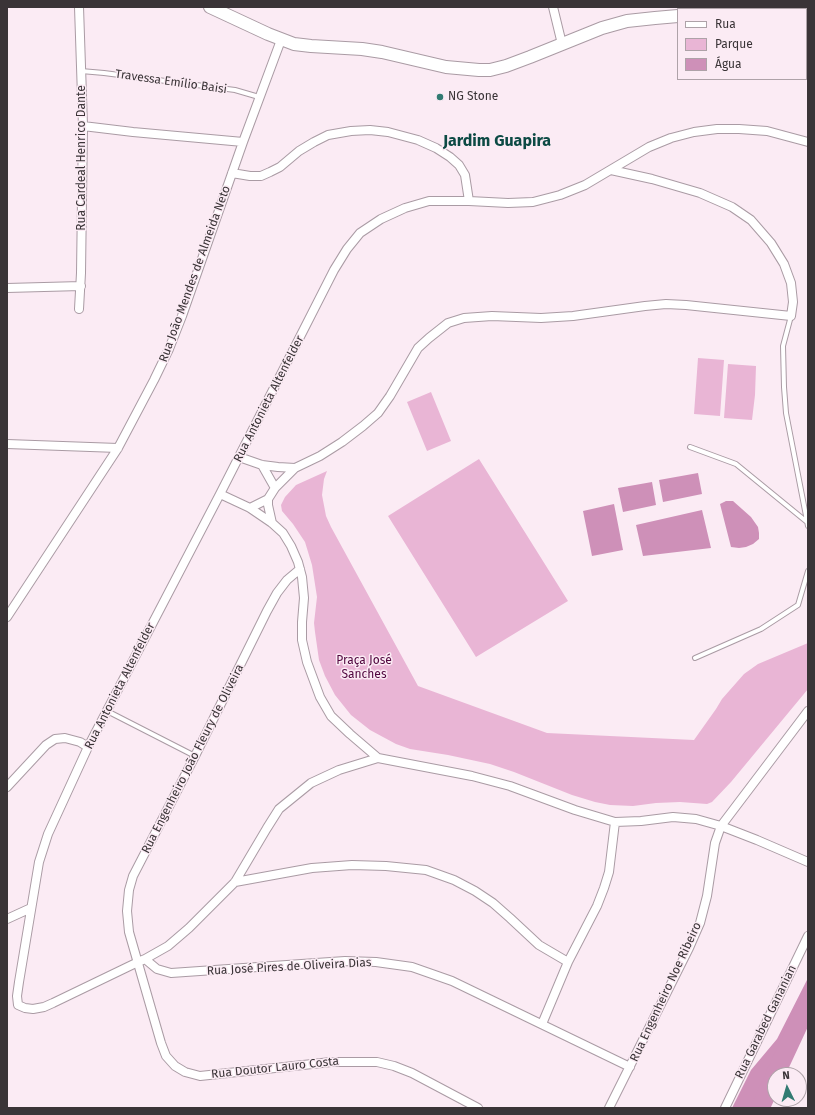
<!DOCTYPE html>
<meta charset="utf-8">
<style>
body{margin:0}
#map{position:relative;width:815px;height:1115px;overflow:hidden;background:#fbebf4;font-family:"Fira Sans",sans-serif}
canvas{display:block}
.frame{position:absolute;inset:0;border:8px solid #3a3437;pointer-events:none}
.legend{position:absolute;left:677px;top:8px;width:130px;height:72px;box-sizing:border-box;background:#fbebf4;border:1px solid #aea2a8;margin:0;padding:5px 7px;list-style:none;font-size:12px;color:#3a3437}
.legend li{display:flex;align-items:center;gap:8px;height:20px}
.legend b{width:20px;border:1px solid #aea2a8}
.north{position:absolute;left:767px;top:1067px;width:40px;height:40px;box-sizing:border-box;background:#fbebf4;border:1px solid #aea2a8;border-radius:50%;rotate:355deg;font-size:11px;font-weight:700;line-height:16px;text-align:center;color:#3a3437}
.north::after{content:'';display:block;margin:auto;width:14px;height:18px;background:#327a72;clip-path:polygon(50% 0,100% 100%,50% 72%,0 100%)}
</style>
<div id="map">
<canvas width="815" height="1115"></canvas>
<div class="frame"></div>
<ul class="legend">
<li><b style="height:5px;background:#fff"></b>Rua</li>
<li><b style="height:11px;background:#e9b5d5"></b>Parque</li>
<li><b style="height:11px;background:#ce90b8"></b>Água</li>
</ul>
<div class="north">N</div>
</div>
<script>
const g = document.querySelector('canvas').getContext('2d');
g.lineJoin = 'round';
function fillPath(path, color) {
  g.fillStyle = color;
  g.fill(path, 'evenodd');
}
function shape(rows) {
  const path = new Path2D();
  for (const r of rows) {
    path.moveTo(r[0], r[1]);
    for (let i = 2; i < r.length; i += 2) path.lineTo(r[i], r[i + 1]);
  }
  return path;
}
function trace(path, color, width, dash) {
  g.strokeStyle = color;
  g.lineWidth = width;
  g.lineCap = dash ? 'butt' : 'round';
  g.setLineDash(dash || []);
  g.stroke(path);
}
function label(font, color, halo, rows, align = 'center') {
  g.font = font + ' "Fira Sans",sans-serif';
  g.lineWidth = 3;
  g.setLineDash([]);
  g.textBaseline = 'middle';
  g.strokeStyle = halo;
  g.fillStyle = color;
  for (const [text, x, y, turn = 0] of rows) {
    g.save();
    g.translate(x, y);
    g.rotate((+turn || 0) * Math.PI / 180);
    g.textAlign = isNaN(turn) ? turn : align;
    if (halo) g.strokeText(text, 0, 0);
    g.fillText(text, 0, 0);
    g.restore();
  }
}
fillPath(shape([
 [698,358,724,360,720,416,694,414],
 [728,364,756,366,755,395,752,420,724,418],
 [431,392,451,441,427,451,407,402],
 [479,459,568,601,476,657,388,516],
 [327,471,324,479,322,495,326,516,331,527,418,686,547,733,694,740,716,709,722,699,744,674,758,664,808,643,808,689,731,782,712,802,707,804,680,802,656,803,633,806,610,805,595,802,572,795,514,772,490,764,448,755,410,749,396,744,370,730,351,715,335,695,325,676,319,660,315,632,314,623,317,597,312,565,305,542,293,524,282,511,281,505,285,497,296,485]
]), '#e9b5d5');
fillPath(shape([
 [698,473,702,494,663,502,659,480],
 [652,482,656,505,623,512,618,488],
 [726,501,733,501,751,517,758,527,759,533,759,539,753,544,746,547,739,548,731,547,720,504],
 [614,504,623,550,592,556,583,511],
 [702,510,711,548,643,556,636,525],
 [808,978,808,1009,754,1108,732,1108,751,1070,777,1039]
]), '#ce90b8');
trace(shape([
 [775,1075,808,1004],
 [760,1108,775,1076]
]), '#ce90b8', 19);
const service = shape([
 [81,71,104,73,235,90,259,97],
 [791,316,783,346,784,387,786,413,808,526],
 [690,447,736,464,807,522],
 [695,658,761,629,798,605,808,571],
 [107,711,195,756]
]);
const minor = shape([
 [79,7,83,126,81,273,79,309],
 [553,7,562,44],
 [692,9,692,7],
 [83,126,133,132,243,142],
 [808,142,767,131,739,129,717,129,694,132,671,138,649,147,585,185,560,195,533,202,508,203,469,201,429,201,405,208,381,219,360,233,347,249,334,270,220,494,88,747,48,834,39,862,19,982,17,996,18,1005,25,1008,33,1009,44,1007,53,1003,138,962,145,959,168,946,189,928,235,882,267,828,279,809,311,783,339,770,378,758,472,776,510,786,575,810,615,822,641,821,673,817,696,819,721,826,757,840,808,862],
 [232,173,250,176,261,176,270,172,280,167,299,151,314,142,328,135,351,131,370,130,388,132,418,140,436,148,450,157,459,165,465,175,469,201],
 [7,288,81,286],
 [7,444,118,448],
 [239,457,262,465,278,467,295,468,320,456,342,442,363,426,378,413,390,396,418,348,429,338,448,323,464,318,492,316,541,318,573,316,645,306,666,304,686,305,791,316,793,302,791,283,784,264,771,243,751,220,732,207,700,193,652,179,611,170],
 [262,465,275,488],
 [220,494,250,508,272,523,283,533,291,546,298,562,302,577,304,598,302,622,302,640,307,662,320,697,331,716,350,734,378,758],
 [250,508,268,499],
 [272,523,268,505,268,499,275,488,295,468],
 [300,569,287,580,277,593,267,611,195,756,133,876,129,890,127,911,129,932,161,1043,166,1056,175,1066,185,1072,200,1076,331,1062,377,1062,394,1066,412,1073,478,1108],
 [7,617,118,448,154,380,169,349,182,316,243,142,281,40],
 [7,787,46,745,55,739,65,738,80,742,88,747],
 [235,882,312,868,352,865,386,866,426,870,454,880,475,891,493,903,510,918,539,945,568,962],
 [7,919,31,908],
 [145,959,157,969,171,973,345,961,376,962,412,967,452,981,630,1067],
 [542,1024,568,962,597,906,604,888,609,872,615,822],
 [609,1108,689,948,700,923,707,896,715,843,721,826,808,711],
 [725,1108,808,936]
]);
const secondary = shape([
 [210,7,268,34,294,44,311,46,362,49,382,52,446,67,479,70,490,70,506,66,530,57,602,28,627,21,655,18,678,16],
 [806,29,808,30]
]);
trace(service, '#aa9ba4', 6);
trace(minor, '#aa9ba4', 10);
trace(secondary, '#aa9ba4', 14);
trace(service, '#fff', 4);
trace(minor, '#fff', 8);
trace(secondary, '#fff', 12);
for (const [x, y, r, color] of [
 [440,97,4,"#327a72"]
]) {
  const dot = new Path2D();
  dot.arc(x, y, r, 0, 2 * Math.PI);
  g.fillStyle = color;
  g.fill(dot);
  trace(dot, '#fbebf4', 1.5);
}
label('12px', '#3a3437', '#fbebf4', [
 ["Travessa Emílio Baisi",171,82,8],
 ["Rua Cardeal Henrico Dante",82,158,-90],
 ["Rua João Mendes de Almeida Neto",195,274,-70],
 ["Rua Antonieta Altenfelder",269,399,-63],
 ["Rua Antonieta Altenfelder",120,686,-63],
 ["Rua Engenheiro João Fleury de Oliveira",193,759,-63],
 ["Rua José Pires de Oliveira Dias",289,967,-3],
 ["Rua Engenheiro Noe Ribeiro",666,992,-65],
 ["Rua Garabed Gananian",766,1022,-64],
 ["Rua Doutor Lauro Costa",275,1068,-6]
]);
label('12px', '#3a3437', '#fbebf4', [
 ["NG Stone",448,97]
], 'left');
label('12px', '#51063f', '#fbebf4', [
 ["Praça José",364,661],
 ["Sanches",364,675]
]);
label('bold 16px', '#0c4a44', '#fbebf4', [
 ["Jardim Guapira",497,142]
]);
</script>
